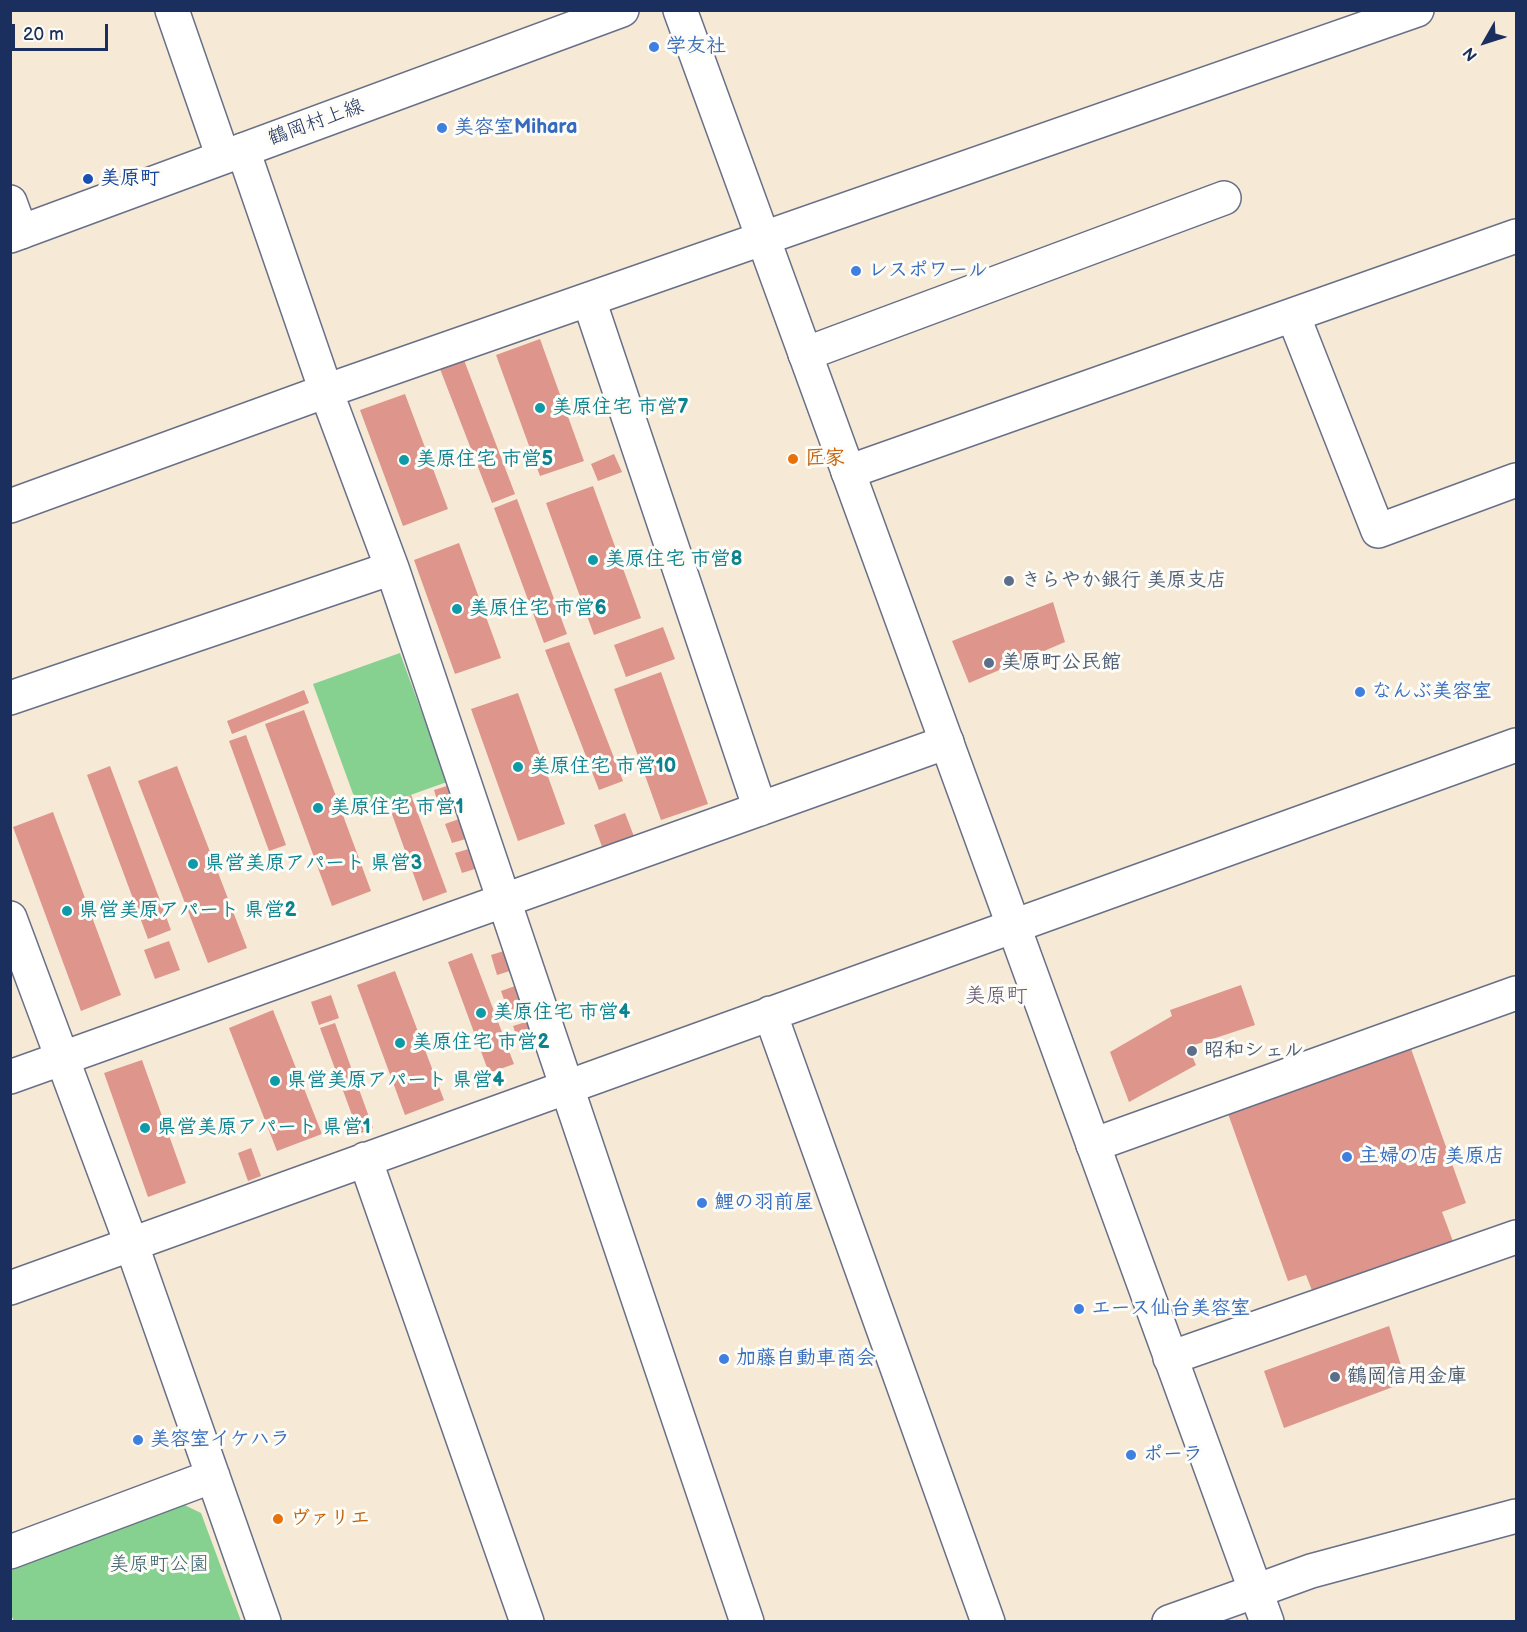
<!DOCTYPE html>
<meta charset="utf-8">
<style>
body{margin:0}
#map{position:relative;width:1527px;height:1632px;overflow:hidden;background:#f6e9d5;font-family:"Balsamiq Sans",sans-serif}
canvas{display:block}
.frame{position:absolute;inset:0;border:12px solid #1b2f5e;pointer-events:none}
.north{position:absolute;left:1455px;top:12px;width:60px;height:60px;-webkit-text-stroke:4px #fdfcf7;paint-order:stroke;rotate:231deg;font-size:16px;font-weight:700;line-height:24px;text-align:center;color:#1b2f5e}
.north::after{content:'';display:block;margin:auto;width:21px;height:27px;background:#1b2f5e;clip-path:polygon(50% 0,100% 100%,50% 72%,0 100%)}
.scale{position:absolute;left:12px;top:24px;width:96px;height:27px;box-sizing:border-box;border:3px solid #1b2f5e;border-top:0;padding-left:8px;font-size:18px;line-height:21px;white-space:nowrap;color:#1b2f5e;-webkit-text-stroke:4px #fdfcf7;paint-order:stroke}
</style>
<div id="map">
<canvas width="1527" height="1632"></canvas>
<div class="frame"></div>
<div class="north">N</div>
<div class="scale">20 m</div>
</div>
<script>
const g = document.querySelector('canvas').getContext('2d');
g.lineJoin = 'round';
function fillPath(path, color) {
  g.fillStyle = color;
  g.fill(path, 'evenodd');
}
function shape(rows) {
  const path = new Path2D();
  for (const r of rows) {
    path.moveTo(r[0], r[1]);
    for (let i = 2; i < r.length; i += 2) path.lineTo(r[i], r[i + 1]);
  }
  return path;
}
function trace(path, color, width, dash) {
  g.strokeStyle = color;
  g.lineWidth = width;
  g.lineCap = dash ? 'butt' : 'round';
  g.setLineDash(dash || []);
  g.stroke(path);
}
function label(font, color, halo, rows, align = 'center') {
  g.font = font + ' "Balsamiq Sans","Klee One",sans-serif';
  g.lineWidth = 6;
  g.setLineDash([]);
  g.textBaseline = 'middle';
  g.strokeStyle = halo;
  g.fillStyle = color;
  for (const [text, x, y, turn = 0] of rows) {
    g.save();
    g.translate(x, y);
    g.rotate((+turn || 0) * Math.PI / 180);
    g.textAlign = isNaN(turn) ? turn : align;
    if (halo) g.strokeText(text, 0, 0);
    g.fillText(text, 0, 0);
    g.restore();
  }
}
fillPath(shape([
 [400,653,447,782,360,813,313,684],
 [172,1499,201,1513,241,1621,14,1621,10,1613,10,1562]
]), '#86d18f');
fillPath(shape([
 [540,339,584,461,540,476,496,355],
 [464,360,515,494,492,503,440,369],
 [405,394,448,509,403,526,360,410],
 [614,454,622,472,598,481,591,464],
 [593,486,641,618,594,635,546,503],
 [517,499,567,634,544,643,494,508],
 [459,543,501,658,455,674,414,560],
 [1053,602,1065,642,969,683,952,641],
 [663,627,675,659,626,677,614,645],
 [569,642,623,781,599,790,545,650],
 [661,672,708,804,661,820,614,689],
 [304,690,309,703,232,734,227,721],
 [518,693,565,824,518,841,471,709],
 [304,710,371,891,332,906,265,724],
 [246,735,286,845,269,851,229,741],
 [110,766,171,930,148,939,87,775],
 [177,766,247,948,208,963,138,781],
 [450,785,457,805,440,810,434,790],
 [411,795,447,892,423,901,388,803],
 [53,812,121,995,81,1011,13,827],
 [625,813,635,839,604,852,594,825],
 [462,818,469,838,452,843,445,824],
 [472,848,478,868,462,873,455,853],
 [169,941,180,970,155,979,144,950],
 [507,950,513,970,497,975,491,955],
 [472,953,514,1064,489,1073,448,962],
 [395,971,444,1100,405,1115,357,985],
 [518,985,524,1005,508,1011,501,991],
 [1241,985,1255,1025,1188,1047,1196,1065,1129,1102,1110,1052,1172,1016,1170,1010],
 [331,995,339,1018,319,1025,311,1002],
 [273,1010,322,1134,277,1151,229,1028],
 [529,1021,536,1040,520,1046,513,1026],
 [335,1023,373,1128,359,1134,320,1028],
 [1410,1046,1466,1203,1442,1212,1454,1244,1313,1293,1306,1275,1288,1281,1227,1111],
 [142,1060,186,1183,148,1197,104,1073],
 [251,1148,261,1176,248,1181,238,1153],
 [1389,1326,1406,1382,1284,1428,1264,1371]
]), '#de958c');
const street = shape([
 [172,10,223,157],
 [243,150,326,391,392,568,747,1622],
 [10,202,21,232],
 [589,300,760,809],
 [1293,315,1378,531,1516,480],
 [805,354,1224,198],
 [848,472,1516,236],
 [10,506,326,391,1417,10],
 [10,698,392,568],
 [10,918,131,1243,264,1622],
 [770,1013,988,1622],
 [10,1077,947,742],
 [1093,1145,1516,993],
 [365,1159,527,1622],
 [10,1288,1516,745],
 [1170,1358,1516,1237],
 [10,1552,213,1476],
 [1169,1622,1256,1591]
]);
const secondary = shape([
 [680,10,1267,1622],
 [10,236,622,10],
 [1256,1591,1311,1571,1516,1516]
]);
trace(street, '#687088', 36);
trace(secondary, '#687088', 36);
trace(street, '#fff', 33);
trace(secondary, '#fff', 33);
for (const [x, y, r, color] of [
 [654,47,6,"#3f7fe0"],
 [442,128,6,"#3f7fe0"],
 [88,179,6,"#1a4fb4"],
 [856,271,6,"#3f7fe0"],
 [540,408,6,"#0f9aa8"],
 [793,459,6,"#e8710a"],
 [404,460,6,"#0f9aa8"],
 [593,560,6,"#0f9aa8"],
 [1009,581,6,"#5c6f8a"],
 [457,609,6,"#0f9aa8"],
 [989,663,6,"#5c6f8a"],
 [1360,692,6,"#3f7fe0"],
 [518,767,6,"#0f9aa8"],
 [318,808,6,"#0f9aa8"],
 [193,864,6,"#0f9aa8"],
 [67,911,6,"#0f9aa8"],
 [481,1013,6,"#0f9aa8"],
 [400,1043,6,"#0f9aa8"],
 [1192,1051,6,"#5c6f8a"],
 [275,1081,6,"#0f9aa8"],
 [145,1128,6,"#0f9aa8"],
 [1347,1157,6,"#3f7fe0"],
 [702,1203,6,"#3f7fe0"],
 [1079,1309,6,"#3f7fe0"],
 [724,1359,6,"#3f7fe0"],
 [1335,1377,6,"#5c6f8a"],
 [138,1440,6,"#3f7fe0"],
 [1131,1455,6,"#3f7fe0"],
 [278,1519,6,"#e8710a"]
]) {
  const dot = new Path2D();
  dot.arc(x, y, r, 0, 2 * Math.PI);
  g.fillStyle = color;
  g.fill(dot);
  trace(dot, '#fdfcf7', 2);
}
label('bold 20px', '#366cbe', '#fdfcf7', [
 ["学友社",666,47],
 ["美容室Mihara",454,128],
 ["レスポワール",868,271],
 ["なんぶ美容室",1372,692],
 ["主婦の店 美原店",1359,1157],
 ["鯉の羽前屋",714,1203],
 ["エース仙台美容室",1091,1309],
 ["加藤自動車商会",736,1359],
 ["美容室イケハラ",150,1440],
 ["ポーラ",1143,1455]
], 'left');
label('20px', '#1b2f5e', '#fdfcf7', [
 ["鶴岡村上線",316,123,-20]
]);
label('bold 20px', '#164399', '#fdfcf7', [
 ["美原町",100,179]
], 'left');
label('bold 20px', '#0d838f', '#fdfcf7', [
 ["美原住宅 市営7",552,408],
 ["美原住宅 市営5",416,460],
 ["美原住宅 市営8",605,560],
 ["美原住宅 市営6",469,609],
 ["美原住宅 市営10",530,767],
 ["美原住宅 市営1",330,808],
 ["県営美原アパート 県営3",205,864],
 ["県営美原アパート 県営2",79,911],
 ["美原住宅 市営4",493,1013],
 ["美原住宅 市営2",412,1043],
 ["県営美原アパート 県営4",287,1081],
 ["県営美原アパート 県営1",157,1128]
], 'left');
label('bold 20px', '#c56008', '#fdfcf7', [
 ["匠家",805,459],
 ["ヴァリエ",290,1519]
], 'left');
label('bold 20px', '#4e5e75', '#fdfcf7', [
 ["きらやか銀行 美原支店",1021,581],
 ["美原町公民館",1001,663],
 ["昭和シェル",1204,1051],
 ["鶴岡信用金庫",1347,1377]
], 'left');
label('20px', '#3b606d', '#fdfcf7', [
 ["美原町公園",159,1565]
]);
label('21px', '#5f536e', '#fdfcf7', [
 ["美原町",996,997]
]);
</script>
